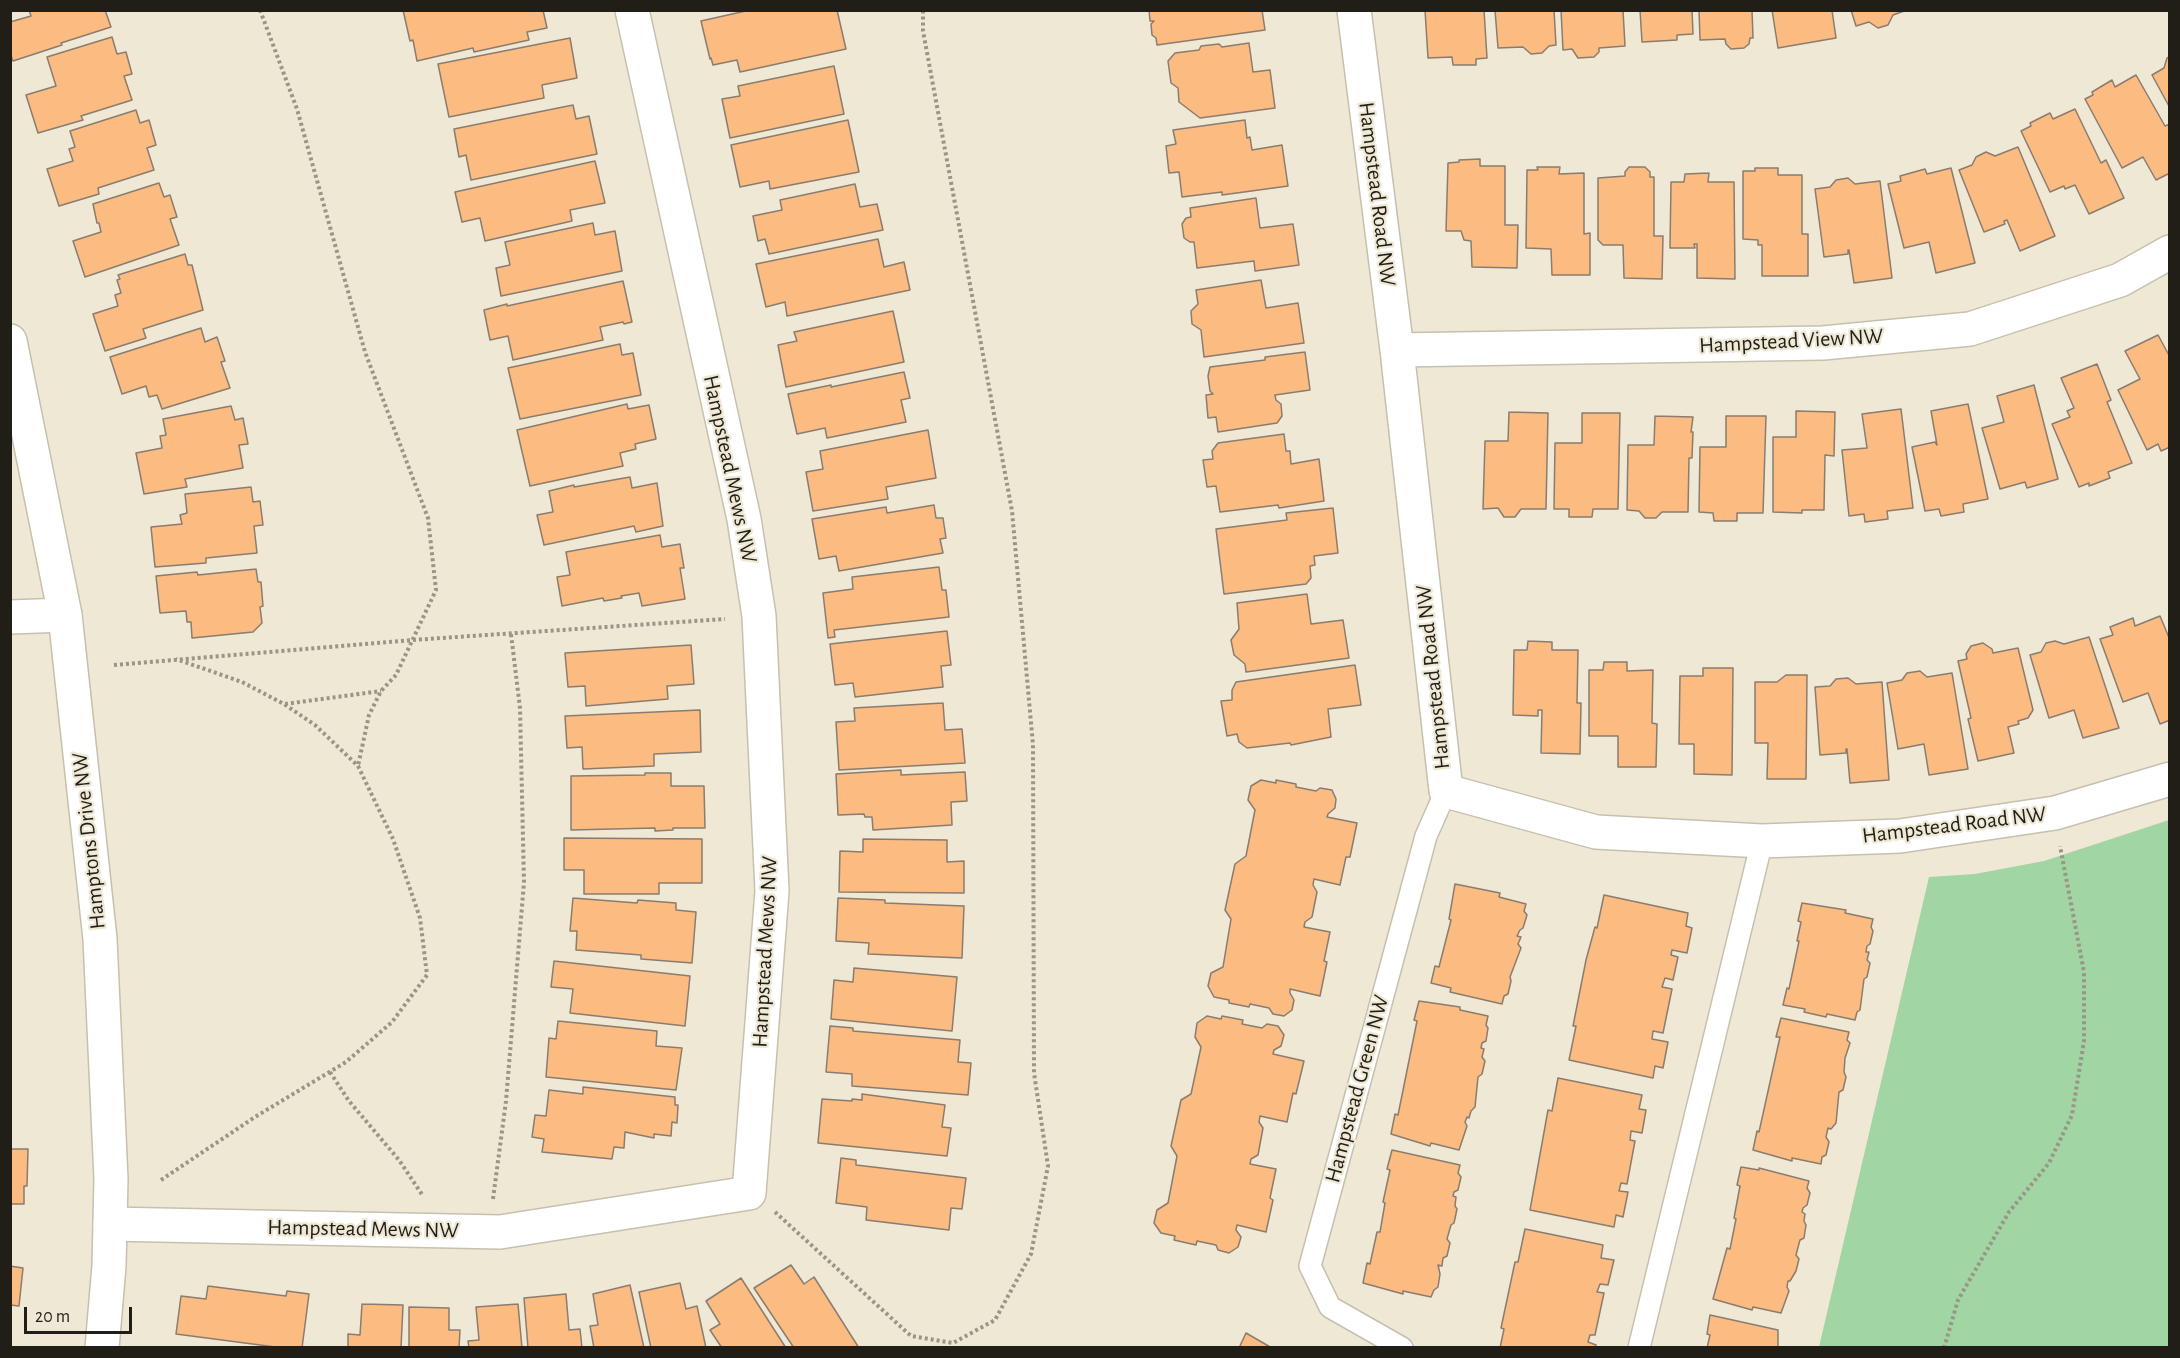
<!DOCTYPE html>
<style>
body{margin:0}
#map{position:relative;width:2180px;height:1358px;overflow:hidden;background:#eee8d5;font-family:"Alegreya Sans",sans-serif}
canvas{display:block}
.frame{position:absolute;inset:0;border:12px solid #201e17;pointer-events:none}
.scale{position:absolute;left:24px;top:1307px;width:108px;height:27px;box-sizing:border-box;border:3px solid #201e17;border-top:0;padding-left:8px;font-size:18px;line-height:21px;white-space:nowrap;color:#201e17;-webkit-text-stroke:4px #eee8d5;paint-order:stroke}
</style>
<div id="map">
<canvas width="2180" height="1358"></canvas>
<div class="frame"></div>
<div class="scale">20 m</div>
</div>
<script>
const g = document.querySelector('canvas').getContext('2d');
g.lineJoin = 'round';
function fillPath(path, color) {
  g.fillStyle = color;
  g.fill(path, 'evenodd');
}
function shape(rows) {
  const path = new Path2D();
  for (const r of rows) {
    path.moveTo(r[0], r[1]);
    for (let i = 2; i < r.length; i += 2) path.lineTo(r[i], r[i + 1]);
  }
  return path;
}
function trace(path, color, width, dash) {
  g.strokeStyle = color;
  g.lineWidth = width;
  g.lineCap = dash ? 'butt' : 'round';
  g.setLineDash(dash || []);
  g.stroke(path);
}
function label(font, color, halo, rows, align = 'center') {
  g.font = font + ' "Alegreya Sans",sans-serif';
  g.lineWidth = 4.5;
  g.setLineDash([]);
  g.textBaseline = 'middle';
  g.strokeStyle = halo;
  g.fillStyle = color;
  for (const [text, x, y, turn = 0] of rows) {
    g.save();
    g.translate(x, y);
    g.rotate((+turn || 0) * Math.PI / 180);
    g.textAlign = isNaN(turn) ? turn : align;
    if (halo) g.strokeText(text, 0, 0);
    g.fillText(text, 0, 0);
    g.restore();
  }
}
fillPath(shape([
 [2169,820,2169,1347,1819,1347,1929,877,1975,874,2044,861]
]), '#a2d5a4');
const building = shape([
 [29,10,105,10,111,27,61,43,62,45,13,61,10,53,10,22,31,16,29,10],
 [403,10,543,10,547,28,527,32,529,40,474,52,473,48,417,61,413,40,410,41,403,10],
 [750,10,837,10,846,49,740,72,737,60,713,65,711,58,710,59,701,21,750,10],
 [1149,10,1262,10,1265,30,1157,45,1156,38,1152,35,1151,24,1154,21,1150,21,1149,10],
 [1425,10,1484,10,1487,58,1476,59,1476,65,1453,65,1452,57,1428,58,1425,10],
 [1495,10,1554,10,1556,45,1549,46,1542,53,1531,54,1523,47,1498,48,1495,10],
 [1561,10,1623,10,1625,46,1599,48,1599,52,1594,57,1578,58,1572,49,1563,50,1561,10],
 [1640,10,1692,10,1693,34,1677,35,1677,40,1642,42,1640,10],
 [1699,10,1752,10,1753,38,1750,38,1749,44,1744,48,1731,49,1726,44,1725,39,1700,40,1699,10],
 [1772,10,1832,10,1836,38,1778,48,1772,10],
 [1851,10,1907,10,1893,15,1888,25,1878,28,1869,22,1856,26,1851,10],
 [112,37,117,54,126,52,132,74,124,76,132,100,81,116,83,120,38,133,26,95,56,86,47,57,112,37],
 [570,38,577,78,542,85,544,98,449,117,438,64,570,38],
 [1249,43,1253,72,1270,70,1275,108,1200,118,1179,102,1178,88,1171,83,1168,61,1175,53,1199,50,1201,46,1219,44,1222,47,1249,43],
 [2170,56,2170,108,2152,75,2164,68,2167,58,2170,56],
 [834,66,844,114,730,138,722,99,740,96,738,86,834,66],
 [2136,75,2165,126,2170,124,2170,173,2156,180,2143,157,2122,168,2085,99,2093,95,2092,92,2112,80,2115,87,2136,75],
 [573,105,576,119,589,116,597,154,471,180,466,155,459,157,454,129,573,105],
 [2075,109,2101,163,2106,160,2124,198,2089,214,2075,185,2065,189,2064,186,2050,192,2021,131,2031,126,2030,123,2050,113,2053,119,2075,109],
 [136,110,140,123,149,120,156,145,147,148,154,170,98,188,99,194,59,206,47,169,73,161,69,149,75,147,70,131,136,110],
 [848,120,859,172,770,189,769,181,740,187,731,145,848,120],
 [1245,120,1247,138,1250,137,1252,150,1282,145,1288,186,1222,195,1222,192,1182,197,1179,172,1169,173,1166,146,1176,144,1173,130,1245,120],
 [2018,147,2055,236,2020,251,2007,220,2004,221,2005,224,1984,232,1959,170,1972,165,1976,157,1986,152,1995,156,2018,147],
 [1480,159,1480,166,1505,166,1505,225,1518,225,1517,268,1472,267,1471,241,1464,240,1461,231,1446,231,1448,163,1459,162,1459,160,1480,159],
 [595,161,605,203,570,210,572,221,485,241,480,218,462,222,455,192,595,161],
 [1537,167,1560,167,1559,174,1584,173,1584,234,1590,233,1590,275,1552,275,1551,249,1526,248,1527,170,1538,170,1537,167],
 [1629,167,1645,167,1650,172,1650,177,1654,177,1654,236,1663,236,1662,279,1624,278,1623,245,1603,245,1598,240,1598,178,1625,176,1625,172,1629,167],
 [1755,168,1778,168,1778,175,1802,175,1802,234,1808,234,1808,276,1762,276,1762,245,1758,245,1758,240,1743,239,1743,171,1755,171,1755,168],
 [1951,168,1975,263,1936,273,1929,242,1904,248,1888,184,1901,181,1900,176,1925,169,1927,174,1951,168],
 [1709,173,1708,182,1734,182,1735,279,1697,278,1697,244,1694,244,1695,248,1670,248,1671,182,1684,182,1685,174,1709,173],
 [1848,178,1855,184,1880,181,1892,278,1854,283,1849,250,1848,250,1848,254,1824,257,1815,189,1830,187,1836,180,1848,178],
 [159,183,164,197,170,195,177,217,170,219,179,245,85,277,73,241,101,232,99,223,97,223,93,204,159,183],
 [855,184,860,207,877,204,883,230,769,254,765,239,758,241,753,216,782,210,780,200,855,184],
 [1256,198,1260,228,1293,224,1299,265,1255,271,1254,261,1197,268,1194,242,1190,242,1184,238,1182,224,1186,218,1191,217,1190,208,1256,198],
 [593,223,595,235,615,231,622,271,501,296,496,268,510,265,505,242,593,223],
 [878,239,884,267,904,262,910,290,787,316,785,302,766,307,756,264,878,239],
 [185,254,188,265,192,265,203,310,143,329,146,338,105,351,93,314,118,306,115,295,121,293,117,280,120,279,118,275,185,254],
 [1261,280,1266,308,1298,303,1304,343,1204,357,1201,330,1192,324,1191,311,1198,304,1196,290,1261,280],
 [623,281,632,322,624,324,623,322,600,327,603,340,513,360,508,336,490,340,484,310,507,304,507,306,623,281],
 [893,311,904,362,786,387,778,345,797,341,794,332,893,311],
 [201,328,205,342,217,337,225,361,221,362,230,388,162,409,157,395,149,397,146,386,122,394,110,357,201,328],
 [2158,335,2170,357,2170,447,2161,451,2158,444,2147,450,2118,390,2140,379,2125,351,2158,335],
 [620,344,622,355,633,353,641,395,520,419,508,368,620,344],
 [1305,352,1310,390,1275,395,1276,400,1281,404,1282,416,1277,423,1218,432,1216,417,1208,418,1206,395,1213,394,1210,391,1208,376,1210,367,1265,360,1265,357,1305,352],
 [2097,364,2111,400,2107,402,2132,463,2108,472,2110,478,2089,486,2089,483,2079,487,2052,424,2070,417,2067,411,2074,408,2061,378,2097,364],
 [904,372,910,398,901,400,906,422,827,438,825,428,797,434,788,394,831,385,831,387,904,372],
 [2034,385,2058,479,2027,488,2025,482,2000,489,1982,428,2004,422,1997,396,2034,385],
 [627,404,628,409,649,405,656,439,635,444,636,449,620,453,623,466,530,486,517,430,627,404],
 [1968,404,1988,499,1963,504,1964,512,1941,516,1939,509,1925,511,1912,447,1935,442,1937,445,1931,411,1968,404],
 [231,406,235,420,243,418,248,444,239,445,243,468,185,479,187,487,144,494,136,453,162,448,160,436,166,435,163,419,231,406],
 [1901,409,1913,508,1887,511,1888,519,1865,522,1864,514,1849,516,1842,450,1867,448,1862,414,1901,409],
 [1796,411,1835,412,1834,456,1825,455,1824,510,1802,510,1802,513,1773,512,1773,437,1796,437,1796,411],
 [1509,412,1548,413,1546,509,1521,509,1515,517,1504,517,1498,508,1483,509,1485,441,1508,441,1509,412],
 [1582,413,1620,413,1618,509,1593,509,1592,517,1569,517,1569,509,1554,509,1555,443,1582,443,1582,413],
 [1655,416,1693,417,1691,432,1693,432,1692,458,1689,458,1688,512,1662,512,1656,518,1645,518,1639,511,1627,510,1628,445,1654,445,1655,416],
 [1726,416,1766,416,1763,513,1737,513,1737,521,1714,521,1713,513,1699,512,1700,447,1726,447,1726,416],
 [928,430,936,478,886,487,888,499,813,511,806,472,823,469,820,451,928,430],
 [1284,434,1286,451,1290,451,1291,464,1319,459,1324,501,1279,508,1278,505,1220,512,1216,486,1207,487,1203,460,1213,459,1212,451,1218,443,1284,434],
 [630,477,632,488,657,483,663,526,636,532,634,526,544,545,537,515,553,512,549,491,574,485,574,487,630,477],
 [251,487,253,502,260,501,263,525,254,526,257,553,206,558,206,563,155,567,151,527,182,524,180,515,187,513,185,494,251,487],
 [934,505,936,518,943,518,946,538,940,539,943,553,839,571,836,556,819,559,812,519,886,507,887,513,934,505],
 [1333,508,1338,553,1314,556,1315,565,1310,566,1311,578,1306,584,1224,594,1216,529,1287,520,1286,513,1333,508],
 [660,535,662,547,680,544,684,568,680,568,685,599,642,606,639,593,621,596,622,598,604,601,603,598,562,606,557,577,570,575,566,552,660,535],
 [939,567,942,590,946,590,949,617,834,630,835,637,828,638,823,593,853,589,852,577,939,567],
 [256,569,258,582,261,582,263,606,260,607,262,623,253,632,192,638,191,622,187,622,186,611,160,613,156,576,197,572,198,575,256,569],
 [1307,594,1311,624,1343,620,1349,658,1246,672,1245,664,1234,655,1231,640,1239,629,1237,603,1307,594],
 [2160,616,2170,640,2170,720,2160,724,2148,693,2123,702,2100,639,2113,635,2110,627,2133,618,2135,626,2160,616],
 [947,631,951,665,941,666,943,687,855,697,853,683,835,685,830,644,947,631],
 [2089,637,2119,728,2083,738,2074,710,2049,718,2030,655,2041,652,2046,643,2055,641,2064,644,2089,637],
 [1528,641,1552,642,1552,650,1578,650,1577,703,1581,703,1580,754,1541,753,1542,710,1538,710,1538,716,1513,715,1514,650,1527,650,1528,641],
 [1983,643,1992,649,1993,653,2018,648,2033,710,2028,718,2018,721,2019,724,2008,727,2014,753,1978,761,1968,719,1971,718,1958,661,1967,659,1966,654,1971,646,1983,643],
 [691,645,694,684,667,686,668,699,586,706,585,686,568,687,565,653,691,645],
 [1604,662,1627,662,1627,671,1653,670,1652,723,1657,724,1656,767,1618,767,1618,736,1589,736,1589,670,1603,670,1604,662],
 [1355,665,1361,705,1328,709,1331,737,1291,745,1290,743,1247,748,1239,742,1237,734,1227,736,1221,701,1232,700,1232,690,1236,682,1355,665],
 [1703,668,1733,668,1732,775,1694,774,1694,744,1679,744,1680,676,1703,676,1703,668],
 [1920,671,1927,677,1952,673,1968,769,1929,775,1924,744,1898,749,1887,683,1902,680,1907,673,1920,671],
 [1786,675,1807,675,1806,779,1767,779,1768,743,1755,743,1755,682,1777,682,1786,675],
 [1848,678,1856,684,1882,682,1889,780,1850,783,1847,749,1846,749,1846,753,1820,755,1815,687,1830,686,1836,679,1848,678],
 [943,703,945,730,962,729,965,763,839,770,836,722,855,721,854,708,943,703],
 [700,710,701,752,654,754,654,766,583,769,582,747,567,748,565,716,700,710],
 [901,770,901,775,965,772,967,801,951,802,952,825,873,830,872,817,865,817,864,814,838,815,836,774,901,770],
 [645,773,671,773,671,786,704,786,705,828,673,828,673,830,655,831,655,828,571,830,571,776,645,775,645,773],
 [1261,780,1276,783,1276,780,1296,784,1296,787,1316,791,1320,788,1332,790,1336,799,1335,808,1328,814,1327,817,1357,823,1350,857,1346,857,1340,885,1314,879,1313,885,1317,892,1312,917,1305,922,1304,927,1330,932,1324,961,1327,962,1320,996,1290,989,1290,993,1294,1000,1292,1010,1284,1016,1273,1014,1269,1008,1250,1004,1249,1007,1229,1003,1229,1000,1214,997,1208,986,1211,973,1223,967,1231,919,1225,910,1235,864,1246,856,1255,810,1248,800,1251,786,1261,780],
 [564,838,702,839,702,883,659,883,659,894,584,894,584,870,564,870,564,838],
 [863,839,947,840,947,862,964,861,964,893,839,892,840,851,863,852,863,839],
 [1455,884,1500,893,1499,897,1526,904,1524,911,1527,915,1523,928,1520,930,1517,936,1521,937,1518,944,1521,948,1510,977,1511,981,1508,994,1504,996,1502,1004,1450,992,1451,988,1431,983,1435,966,1439,967,1451,920,1449,919,1455,884],
 [1604,895,1688,913,1686,926,1692,928,1687,953,1672,950,1671,955,1678,957,1673,980,1665,978,1662,987,1672,989,1663,1033,1653,1031,1652,1039,1668,1042,1663,1068,1655,1066,1653,1078,1569,1060,1576,1026,1573,1026,1586,960,1595,927,1597,928,1604,895],
 [573,898,637,903,638,900,676,903,676,910,696,912,692,963,641,959,641,955,576,950,577,931,570,931,573,898],
 [838,898,885,900,885,903,964,906,962,958,868,954,869,943,836,941,838,898],
 [1802,903,1846,910,1845,913,1873,919,1871,927,1873,931,1870,944,1867,946,1866,952,1869,952,1867,960,1870,963,1867,977,1864,979,1860,1010,1857,1012,1855,1020,1827,1014,1826,1017,1804,1012,1805,1009,1783,1005,1787,988,1789,989,1799,941,1797,941,1801,922,1798,921,1802,903],
 [554,961,690,976,685,1026,570,1013,573,989,551,987,554,961],
 [854,968,957,977,952,1031,831,1019,834,980,853,982,854,968],
 [1419,1001,1460,1007,1460,1010,1488,1016,1486,1025,1488,1028,1486,1041,1482,1043,1481,1048,1484,1049,1482,1057,1485,1061,1482,1074,1478,1077,1475,1107,1471,1111,1469,1118,1467,1117,1465,1122,1467,1126,1459,1150,1431,1143,1430,1146,1391,1134,1395,1114,1398,1115,1417,1021,1414,1020,1419,1001],
 [1207,1016,1221,1019,1222,1016,1243,1020,1242,1024,1262,1028,1267,1024,1278,1026,1284,1035,1281,1046,1274,1050,1273,1054,1304,1061,1296,1094,1293,1093,1287,1122,1260,1116,1259,1122,1263,1128,1258,1155,1251,1159,1250,1164,1276,1169,1270,1198,1273,1200,1266,1232,1237,1225,1236,1230,1241,1237,1238,1247,1229,1253,1218,1250,1216,1245,1197,1241,1196,1245,1174,1240,1175,1236,1161,1233,1154,1223,1157,1210,1168,1203,1177,1156,1171,1146,1181,1100,1191,1094,1201,1047,1195,1037,1197,1023,1207,1016],
 [1781,1018,1849,1032,1847,1040,1850,1043,1845,1058,1844,1072,1846,1077,1843,1090,1839,1092,1836,1123,1831,1129,1828,1128,1826,1137,1829,1142,1826,1155,1822,1157,1821,1164,1792,1158,1792,1161,1753,1150,1757,1131,1759,1132,1780,1037,1776,1037,1781,1018],
 [558,1021,657,1031,656,1046,682,1048,676,1090,546,1077,549,1038,556,1039,558,1021],
 [830,1026,853,1028,853,1031,960,1040,958,1062,971,1063,968,1095,852,1086,852,1074,826,1072,830,1026],
 [1558,1078,1642,1095,1639,1109,1646,1110,1642,1133,1631,1131,1630,1140,1635,1141,1627,1184,1621,1183,1619,1191,1628,1192,1623,1217,1616,1215,1614,1227,1530,1210,1548,1110,1552,1111,1558,1078],
 [583,1087,675,1097,675,1105,678,1105,677,1123,672,1122,671,1136,654,1134,654,1138,625,1132,624,1148,614,1147,612,1159,542,1152,544,1139,532,1137,535,1115,546,1116,549,1090,583,1094,583,1087],
 [862,1094,945,1105,942,1127,951,1128,947,1156,818,1143,822,1099,852,1101,852,1099,862,1100,862,1094],
 [10,1149,28,1149,27,1186,24,1186,24,1204,10,1204,10,1149],
 [1392,1150,1460,1165,1458,1173,1461,1177,1458,1190,1454,1192,1453,1196,1456,1197,1455,1206,1457,1209,1454,1223,1451,1225,1447,1239,1450,1243,1447,1256,1443,1258,1442,1266,1438,1265,1440,1274,1438,1287,1434,1290,1431,1297,1403,1291,1403,1294,1363,1283,1367,1263,1370,1264,1377,1232,1380,1232,1385,1203,1383,1202,1390,1170,1387,1169,1392,1150],
 [841,1158,856,1160,856,1165,966,1178,962,1209,951,1208,949,1230,866,1220,867,1207,836,1203,841,1158],
 [1741,1167,1759,1170,1759,1168,1809,1181,1807,1188,1810,1193,1807,1205,1803,1208,1802,1212,1805,1214,1804,1221,1806,1225,1804,1238,1800,1240,1796,1255,1799,1259,1796,1271,1790,1281,1788,1281,1787,1287,1789,1291,1781,1313,1753,1307,1752,1310,1713,1299,1727,1248,1730,1249,1736,1219,1734,1218,1740,1186,1737,1185,1741,1167],
 [1525,1229,1603,1245,1601,1258,1614,1260,1608,1285,1600,1284,1597,1292,1604,1293,1595,1335,1590,1335,1588,1342,1596,1345,1595,1348,1500,1348,1504,1329,1501,1328,1515,1262,1518,1262,1525,1229],
 [791,1265,804,1284,814,1277,859,1348,794,1348,754,1288,791,1265],
 [10,1266,23,1268,19,1306,10,1305,10,1266],
 [741,1278,786,1348,722,1348,710,1330,720,1324,706,1301,741,1278],
 [680,1283,686,1309,697,1306,706,1348,651,1348,639,1292,680,1283],
 [630,1285,644,1348,594,1348,590,1326,598,1325,593,1294,630,1285],
 [208,1286,286,1296,287,1291,309,1294,302,1348,283,1348,176,1334,181,1296,206,1299,208,1286],
 [566,1294,569,1330,580,1329,582,1348,528,1348,524,1298,566,1294],
 [362,1304,403,1305,401,1348,348,1348,348,1334,360,1335,362,1304],
 [518,1304,522,1348,469,1348,468,1341,479,1340,476,1307,518,1304],
 [409,1307,449,1308,449,1330,460,1330,459,1348,409,1348,409,1307],
 [1710,1315,1778,1330,1778,1348,1707,1348,1710,1335,1707,1334,1710,1315],
 [1246,1333,1272,1348,1239,1348,1246,1333]
]);
fillPath(building, '#fbbb81');
trace(building, '#8a7c6f', 1.5);
const service = shape([
 [1402,1348,1330,1307,1310,1266,1426,836,1446,791],
 [1639,1348,1762,841]
]);
const minor = shape([
 [1354,10,1397,350,1446,791,1596,832,1762,841,1900,836,2055,813,2170,779],
 [1397,350,1823,343,1970,329,2120,280,2170,252],
 [10,617,65,615],
 [110,1224,500,1232,749,1193,772,891,759,616,744,519,632,10]
]);
const tertiary = shape([
 [10,341,65,615,100,939,111,1179,109,1266,102,1348]
]);
trace(service, '#c6c0ae', 24);
trace(minor, '#c6c0ae', 36);
trace(tertiary, '#c6c0ae', 36);
trace(shape([
 [260,10,297,109,365,352,428,518,436,590,396,675,381,691,369,715,358,766],
 [114,665,412,640,725,619],
 [285,704,381,691],
 [330,1072,349,1101,399,1160,423,1196],
 [161,1180,255,1117,346,1062,392,1022,427,975,420,918,393,839,358,766,315,725,284,704,242,682,176,659],
 [493,1199,506,1101,524,882,520,708,511,634],
 [775,1212,911,1336,953,1343,995,1320,1031,1254,1048,1166,1034,1073,1033,745,1012,511,923,31,923,10],
 [1944,1348,1958,1300,2009,1212,2049,1163,2072,1115,2084,1041,2084,972,2060,846]
]), '#999587', 4, [3, 3]);
trace(service, '#fff', 21);
trace(minor, '#fff', 33);
trace(tertiary, '#fff', 33);
label('22px', '#201e17', '#eee8d5', [
 ["Hampstead Road NW",1377,194,83],
 ["Hampstead View NW",1791,341,-3],
 ["Hampstead Mews NW",730,469,78],
 ["Hampstead Road NW",1433,677,-96],
 ["Hampstead Road NW",1954,825,-7],
 ["Hamptons Drive NW",89,841,-96],
 ["Hampstead Mews NW",765,952,-87],
 ["Hampstead Green NW",1357,1089,-75],
 ["Hampstead Mews NW",363,1229,1]
]);
</script>
